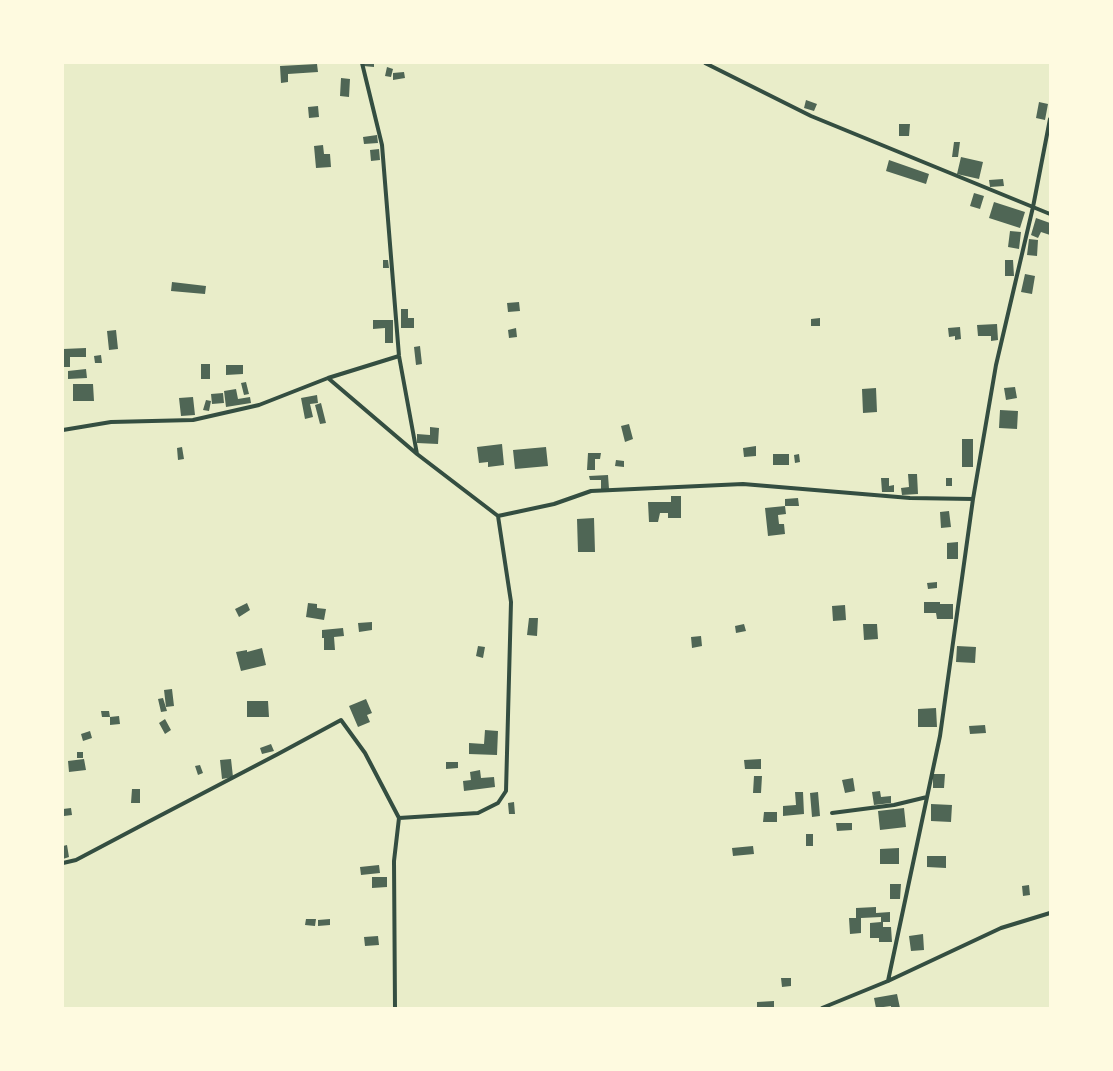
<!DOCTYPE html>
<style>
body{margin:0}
#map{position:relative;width:1113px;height:1071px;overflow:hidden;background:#e9edc9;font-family:Inter,sans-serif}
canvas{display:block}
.frame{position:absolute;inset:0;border:64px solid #fefae0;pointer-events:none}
</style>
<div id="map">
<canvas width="1113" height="1071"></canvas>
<div class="frame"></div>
</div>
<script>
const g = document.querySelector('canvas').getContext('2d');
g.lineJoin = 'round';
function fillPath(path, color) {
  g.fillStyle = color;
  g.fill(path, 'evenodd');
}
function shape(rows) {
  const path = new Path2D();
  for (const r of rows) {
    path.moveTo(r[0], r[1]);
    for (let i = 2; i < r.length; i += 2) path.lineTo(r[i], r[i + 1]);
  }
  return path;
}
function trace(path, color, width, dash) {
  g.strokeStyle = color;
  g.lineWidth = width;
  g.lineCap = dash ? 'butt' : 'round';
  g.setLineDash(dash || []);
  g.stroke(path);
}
fillPath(shape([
 [364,63,374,63,374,67,363,66],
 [317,64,318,72,288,74,288,82,281,83,280,66],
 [387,67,393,69,391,77,385,76],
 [404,72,405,78,393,80,393,73],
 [341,78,350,79,349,97,340,96],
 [806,100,817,104,814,111,804,108],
 [1039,102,1048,104,1045,120,1036,118],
 [318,106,319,117,309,118,308,107],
 [899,124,910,124,909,136,899,136],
 [377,135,378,143,364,144,363,137],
 [954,142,960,142,958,157,952,157],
 [323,145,324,154,330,154,331,167,316,168,314,146],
 [379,149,380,160,371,161,370,150],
 [961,157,983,162,979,179,957,174],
 [889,160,929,174,926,184,886,171],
 [1003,179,1004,186,990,187,989,180],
 [974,193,984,196,980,209,970,206],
 [994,202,1025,212,1020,228,989,218],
 [1036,218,1050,223,1050,235,1041,232,1038,238,1031,235],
 [1010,231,1021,232,1019,249,1008,247],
 [1029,239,1038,240,1037,256,1027,255],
 [383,260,388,260,389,268,383,268],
 [1005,260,1013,260,1014,276,1005,276],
 [1025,274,1035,276,1032,294,1021,292],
 [172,282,206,286,205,294,171,291],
 [519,302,520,311,508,312,507,303],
 [401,309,408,309,408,318,414,318,414,328,401,328],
 [820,318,820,326,811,326,811,319],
 [373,320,393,320,393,343,385,343,385,328,373,329],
 [997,324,998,340,991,341,991,336,978,336,977,325],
 [960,327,961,339,955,340,955,336,949,337,948,328],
 [516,328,517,337,509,338,508,330],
 [116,330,118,349,109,350,107,331],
 [420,346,422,364,416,365,414,347],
 [86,348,86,357,70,357,70,367,63,367,63,349],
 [101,355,102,363,95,363,94,356],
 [201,364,210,364,210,379,201,379],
 [226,365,243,365,243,374,226,375],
 [86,369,87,378,68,379,68,371],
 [246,382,249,394,244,395,241,383],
 [73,384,93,384,94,401,73,401],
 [1015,387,1017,398,1006,400,1004,388],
 [876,388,877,412,863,413,862,389],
 [236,389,238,399,250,397,251,403,226,407,224,391],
 [223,393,224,403,212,404,211,394],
 [317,395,318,403,310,404,313,417,305,419,301,398],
 [193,397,195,415,181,416,179,398],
 [206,400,211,401,209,411,203,410],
 [321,403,326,423,320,424,315,405],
 [1000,410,1018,411,1017,429,999,428],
 [629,424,633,439,625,442,621,426],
 [430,427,439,428,438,444,417,443,417,434,430,435],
 [962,439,973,439,973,467,962,467],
 [502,444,504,465,488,467,488,462,479,463,477,447],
 [756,446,756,456,744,457,743,448],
 [182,447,184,459,178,460,177,448],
 [546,447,548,466,515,469,513,450],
 [588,453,601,453,600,459,595,459,595,470,587,470],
 [773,454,789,454,789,465,773,465],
 [799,454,800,462,795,463,794,455],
 [616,460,624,461,624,467,615,466],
 [908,474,917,474,918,494,902,495,901,488,909,487],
 [608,475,609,489,601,490,601,480,590,480,589,476],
 [881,478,889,478,889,486,894,485,894,492,882,492],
 [946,478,952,478,952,486,946,486],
 [671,496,681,496,681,518,668,518,668,513,660,513,658,522,649,522,648,502,671,502],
 [798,498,799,506,785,506,785,499],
 [785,506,786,514,778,515,779,524,784,524,785,534,768,536,765,508],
 [949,511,951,527,941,528,940,512],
 [594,518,595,552,578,552,577,519],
 [958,542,958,559,947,559,947,543],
 [937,582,937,588,928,589,927,583],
 [924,602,940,602,940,604,953,604,953,619,937,619,936,613,924,613],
 [247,603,250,610,239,617,235,609],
 [308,603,317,604,317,608,326,609,324,620,306,617],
 [845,605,846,620,833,621,832,606],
 [529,618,538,618,537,636,527,635],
 [372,622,372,630,359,632,358,623],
 [744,624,746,631,736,633,735,626],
 [863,624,877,624,878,639,864,640],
 [343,628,344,636,334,637,335,650,324,650,324,638,322,638,322,630],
 [701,636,702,646,692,648,691,637],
 [478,646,485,647,483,658,476,656],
 [957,646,976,647,975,663,956,662],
 [262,648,266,665,241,671,236,652,247,650,247,652],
 [172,689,174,706,166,707,164,690],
 [163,698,167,711,161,712,158,699],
 [366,699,372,713,367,715,370,722,358,727,349,706],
 [247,701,268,701,269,717,247,717],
 [936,708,937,727,918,727,918,709],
 [101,711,109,711,110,717,102,717],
 [119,716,120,724,110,725,110,717],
 [165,719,171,730,165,734,159,723],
 [985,725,986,733,970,734,969,726],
 [485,730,498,731,497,755,469,754,469,743,484,744],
 [90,731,92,738,83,741,81,734],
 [271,744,274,751,262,754,260,748],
 [77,752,83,752,83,758,77,758],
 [84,759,86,770,69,772,68,761],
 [231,759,233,777,222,779,220,760],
 [761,759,761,769,745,769,744,760],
 [446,762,458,762,458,768,446,769],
 [200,765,203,773,198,775,195,766],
 [480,770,481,778,494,777,495,787,464,791,463,781,471,780,470,772],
 [933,774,945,774,944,788,933,788],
 [754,776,762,776,761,793,753,793],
 [853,778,855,791,845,793,842,780],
 [132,789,140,789,140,803,131,803],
 [880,791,881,797,891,796,891,803,874,805,872,792],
 [795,792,803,792,804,814,783,816,783,806,796,805],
 [818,792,820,816,812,817,810,793],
 [514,802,515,814,509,814,508,803],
 [931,804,952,805,951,822,931,821],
 [71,808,72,815,64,816,63,809],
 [904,808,906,827,880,830,878,811],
 [764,812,777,812,777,822,763,822],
 [836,823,852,823,852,830,837,831],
 [806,834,813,834,813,846,806,846],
 [67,845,69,857,63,859,63,846],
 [753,846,754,854,733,856,732,848],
 [899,848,899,864,880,864,880,849],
 [927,856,946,856,946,868,927,867],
 [379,865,380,873,361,875,360,867],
 [372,877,387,877,387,887,372,888],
 [890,884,901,884,900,899,890,899],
 [1029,885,1030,895,1023,896,1022,886],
 [876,907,876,913,890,912,890,922,883,922,883,927,891,927,892,942,879,942,879,938,870,938,870,923,881,922,881,917,861,918,861,933,850,934,849,918,856,918,856,908],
 [306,919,316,919,315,926,305,925],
 [330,919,330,925,318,926,318,920],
 [923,934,924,950,911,951,909,936],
 [378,936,379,945,365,946,364,937],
 [781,978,791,978,791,986,782,987],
 [897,994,900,1008,891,1008,891,1006,876,1008,874,998],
 [774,1001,774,1008,757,1008,757,1002]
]), '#4f6655');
trace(shape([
 [362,63,382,145,399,356,417,454,498,516,511,602,506,791,498,803,478,813,399,818,394,861,395,1008],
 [705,63,811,116,1050,214],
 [328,378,417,454],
 [63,430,111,422,193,420,259,405,328,378,399,356],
 [498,516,554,504,591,491,743,484,910,498,973,499],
 [832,813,894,805,927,797],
 [63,863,76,860,146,823,278,754,341,720,365,753,399,818],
 [888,981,940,736,973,499,996,365,1033,207,1050,119],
 [822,1008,888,981,1001,928,1050,913]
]), '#344e41', 4);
</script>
